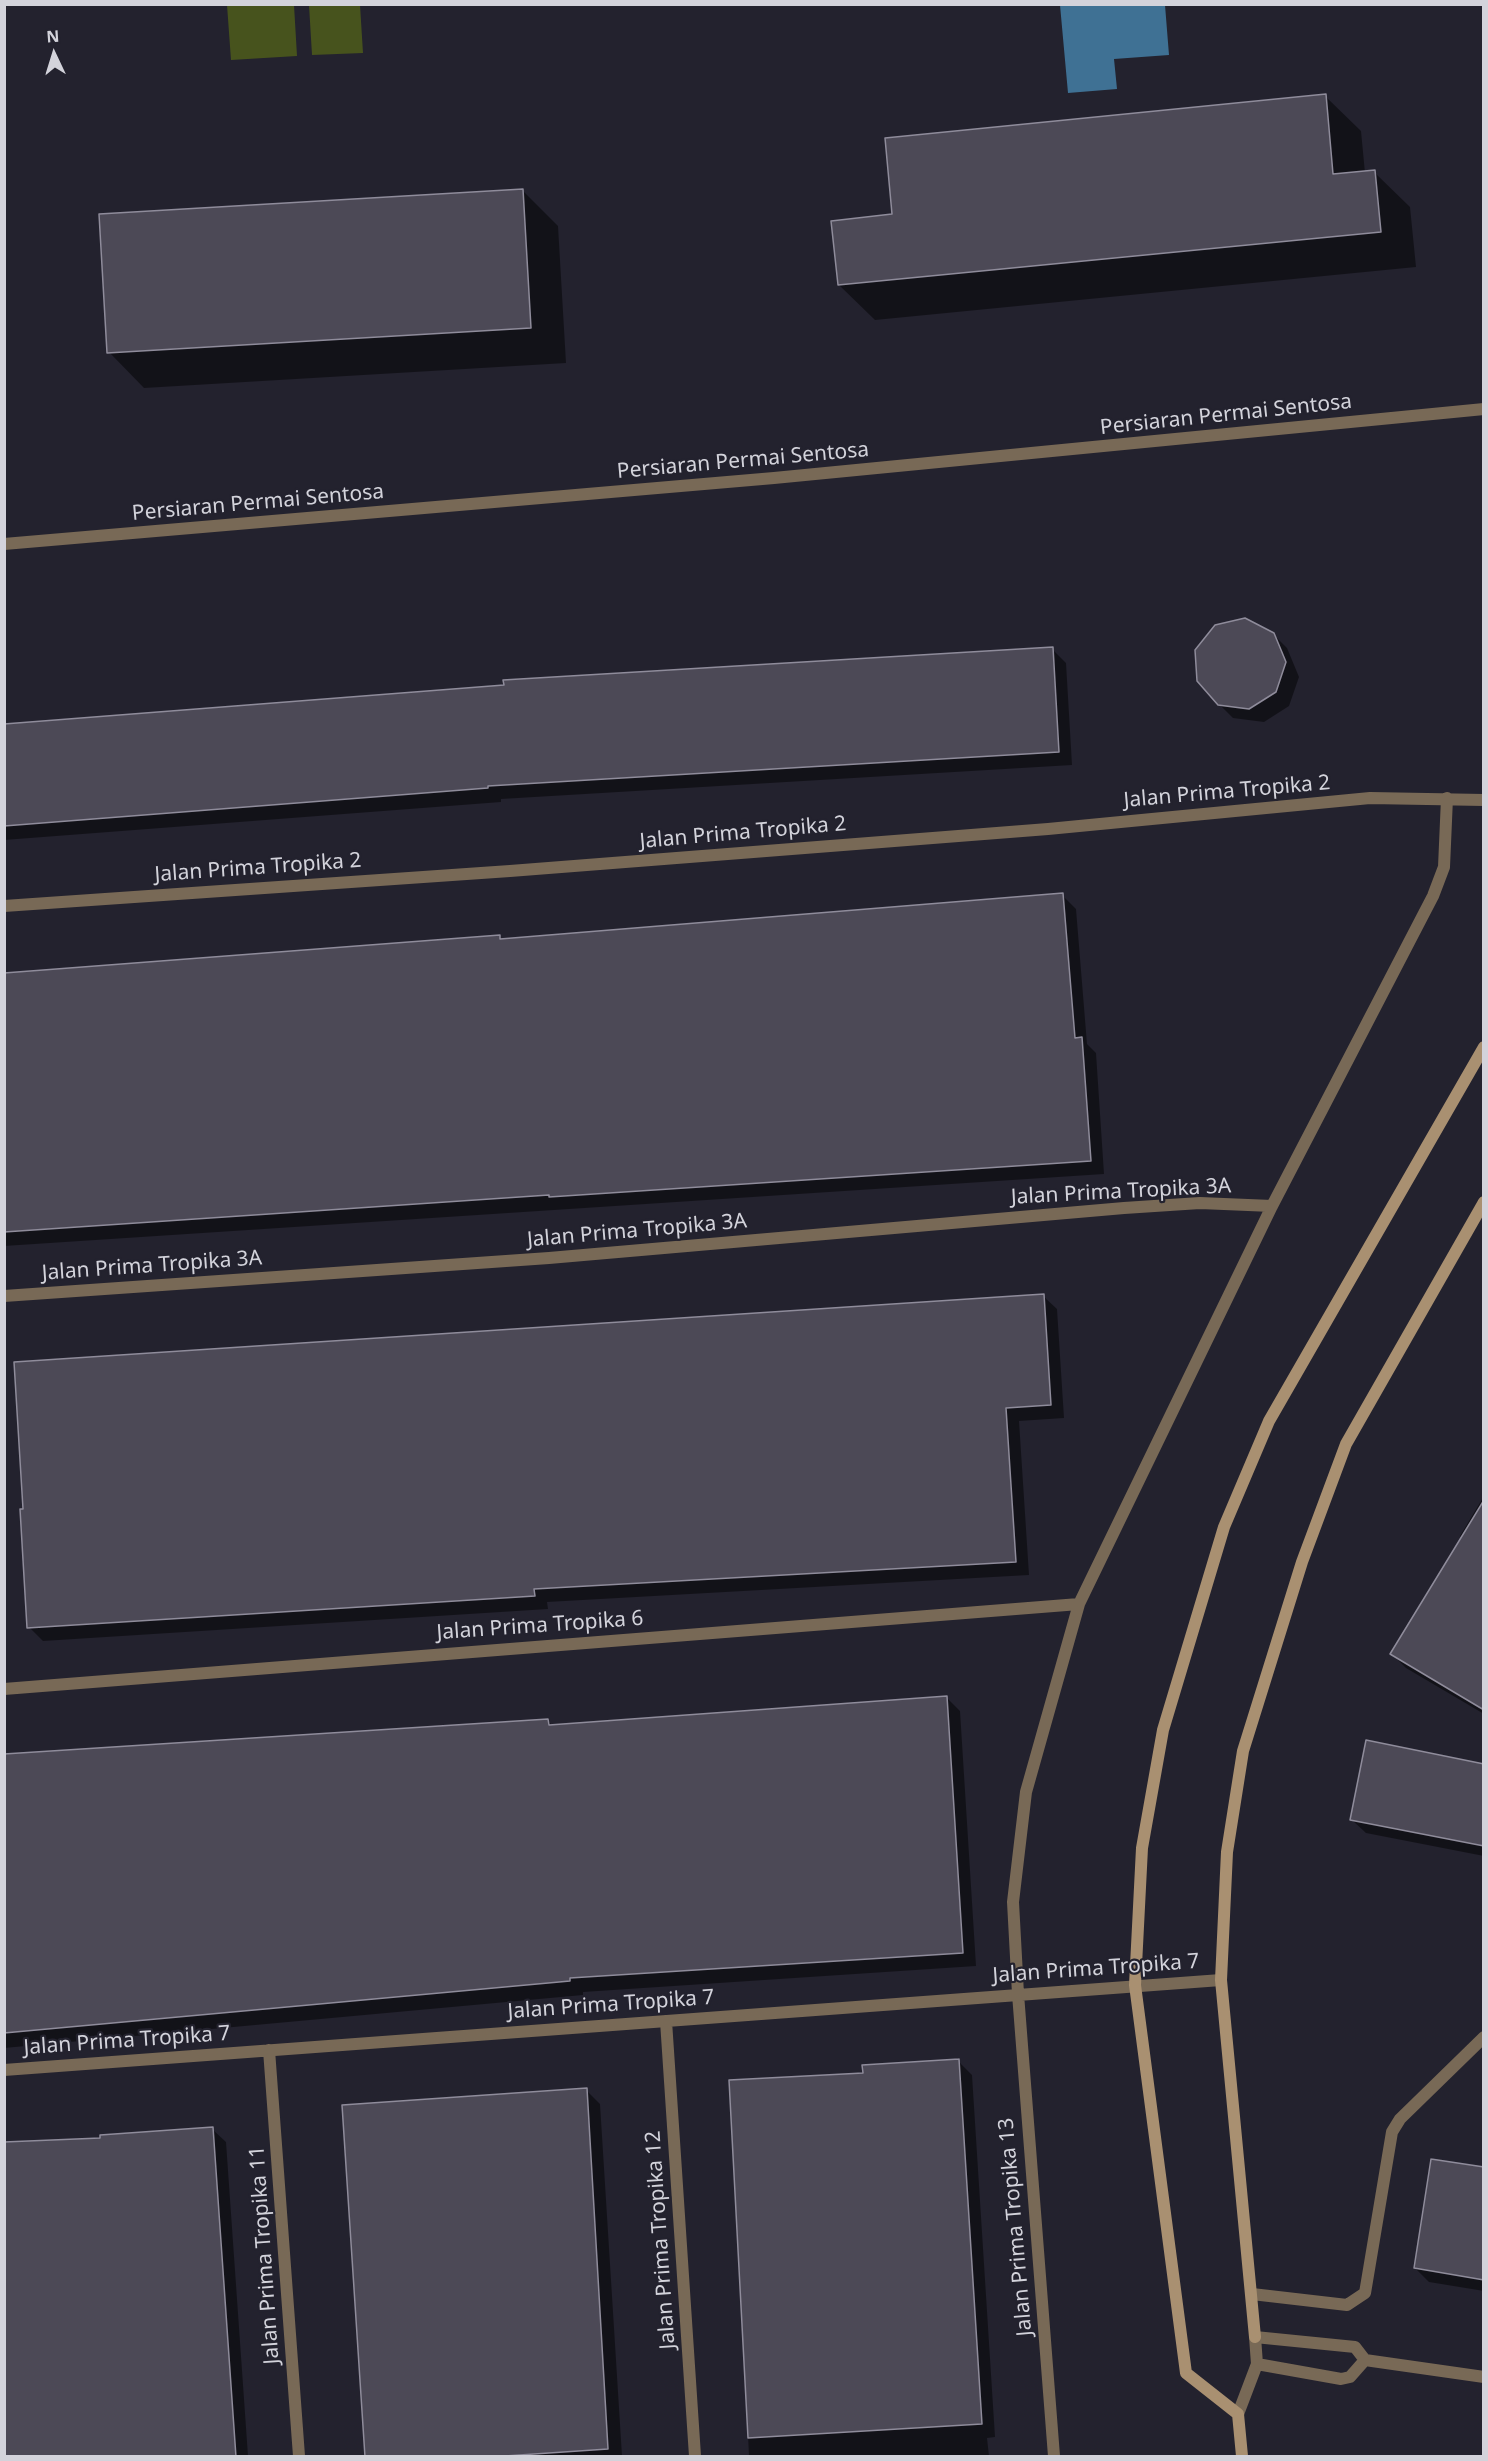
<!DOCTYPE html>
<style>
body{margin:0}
#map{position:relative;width:1488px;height:2461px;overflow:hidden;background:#23222e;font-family:"Noto Sans",sans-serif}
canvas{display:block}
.frame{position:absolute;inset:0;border:6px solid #d3d3db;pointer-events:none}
.north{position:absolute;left:24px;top:24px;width:60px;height:60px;-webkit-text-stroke:4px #23222e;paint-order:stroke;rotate:356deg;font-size:16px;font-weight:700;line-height:24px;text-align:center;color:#d3d3db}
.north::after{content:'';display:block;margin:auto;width:21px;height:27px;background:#d3d3db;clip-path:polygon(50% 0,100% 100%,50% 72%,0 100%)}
</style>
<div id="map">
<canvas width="1488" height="2461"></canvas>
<div class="frame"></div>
<div class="north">N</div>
</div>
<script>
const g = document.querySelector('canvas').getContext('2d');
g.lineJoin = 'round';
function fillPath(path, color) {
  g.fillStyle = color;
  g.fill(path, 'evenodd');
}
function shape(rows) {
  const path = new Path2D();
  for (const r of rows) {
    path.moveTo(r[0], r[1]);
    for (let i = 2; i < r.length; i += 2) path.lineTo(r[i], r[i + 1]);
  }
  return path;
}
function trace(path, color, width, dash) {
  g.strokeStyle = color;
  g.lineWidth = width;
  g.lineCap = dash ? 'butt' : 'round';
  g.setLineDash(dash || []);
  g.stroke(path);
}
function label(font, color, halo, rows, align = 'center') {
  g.font = font + ' "Noto Sans",sans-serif';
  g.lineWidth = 4.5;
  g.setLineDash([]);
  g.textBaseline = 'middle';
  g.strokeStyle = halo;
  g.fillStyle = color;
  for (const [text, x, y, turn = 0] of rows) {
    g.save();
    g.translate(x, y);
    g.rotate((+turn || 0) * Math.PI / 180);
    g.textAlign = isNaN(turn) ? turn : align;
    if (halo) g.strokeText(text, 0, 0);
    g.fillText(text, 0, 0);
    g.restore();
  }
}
fillPath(shape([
 [227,5,294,5,297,56,231,60],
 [309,5,360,5,363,53,312,55]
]), '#47531d');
fillPath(shape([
 [1060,5,1165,5,1169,55,1114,59,1117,89,1068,93]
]), '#3f7194');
fillPath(shape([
 [1325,96,1361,131,1365,173,1374,172,1410,207,1416,267,875,320,839,285,894,215],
 [522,190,558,226,566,363,144,388,109,352],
 [1273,634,1287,648,1299,677,1289,706,1264,722,1233,718,1219,704],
 [1052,649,1066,663,1072,765,501,799,501,802,4,840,4,726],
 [1062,895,1076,909,1087,1044,1096,1053,1104,1174,4,1246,4,974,499,937,503,940],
 [1043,1296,1057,1309,1064,1418,1019,1421,1029,1575,547,1602,548,1609,43,1641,29,1627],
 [1484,1496,1484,1714,1406,1668,1392,1654,1462,1538,1460,1536],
 [946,1697,960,1711,976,1966,583,1992,583,1995,4,2048,4,1756,548,1721,553,1726],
 [1484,1765,1484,1856,1366,1833,1352,1820],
 [958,2061,972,2075,995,2437,987,2438,989,2456,749,2456,731,2081,865,2074],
 [586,2090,600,2104,622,2456,366,2456],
 [212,2129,226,2142,248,2456,4,2456,102,2140],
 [1484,2169,1484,2291,1429,2282,1415,2268]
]), '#0007');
const building = shape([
 [1326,94,1333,174,1375,170,1381,232,838,285,831,221,892,214,885,138,1326,94],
 [523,189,531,328,107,353,99,214,523,189],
 [1245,618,1274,633,1286,662,1276,692,1249,709,1218,705,1197,681,1195,650,1215,625,1245,618],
 [1053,647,1059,752,488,786,488,788,4,826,4,724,504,685,503,680,1053,647],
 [1063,893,1075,1038,1082,1037,1091,1161,549,1197,549,1195,4,1232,4,973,500,935,500,939,1063,893],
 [1044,1294,1051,1405,1006,1408,1016,1562,534,1589,535,1596,27,1628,20,1509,23,1509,14,1362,1044,1294],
 [1484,1500,1484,1710,1390,1654,1484,1500],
 [947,1696,963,1953,570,1978,570,1981,4,2033,4,1754,548,1719,549,1725,947,1696],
 [1366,1740,1484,1764,1484,1846,1350,1820,1366,1740],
 [959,2059,982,2424,748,2438,729,2080,863,2073,862,2065,959,2059],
 [587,2088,608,2449,490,2457,365,2457,342,2105,587,2088],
 [213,2127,236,2457,4,2457,4,2142,100,2138,100,2135,213,2127],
 [1431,2159,1484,2167,1484,2280,1414,2268,1431,2159]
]);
fillPath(building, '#4c4956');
trace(building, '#8f8c9b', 1.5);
trace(shape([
 [4,544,774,478,1484,409],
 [4,906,510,871,1048,829,1370,798,1484,800],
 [4,1296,549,1258,1124,1208,1200,1203,1272,1206],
 [4,1689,1079,1604],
 [666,2021,695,2456],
 [269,2050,299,2456],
 [4,2070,1221,1980],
 [1252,2294,1347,2305,1365,2293,1392,2132,1400,2119,1484,2037],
 [1365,2360,1484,2377],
 [1257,2364,1341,2379,1350,2377,1365,2360],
 [1238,2414,1257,2364,1255,2337,1355,2347,1365,2360],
 [1054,2456,1018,1994,1013,1902,1026,1792,1079,1604,1272,1206,1433,896,1444,867,1447,798]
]), '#786956', 12);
trace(shape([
 [1255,2337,1221,1980,1227,1852,1243,1751,1302,1562,1346,1444,1484,1202],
 [1242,2456,1238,2414,1186,2373,1135,1985,1142,1848,1163,1730,1224,1527,1269,1421,1484,1047]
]), '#a99071', 12);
label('21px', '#d3d3db', '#23222e', [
 ["Persiaran Permai Sentosa",1226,415,-6],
 ["Persiaran Permai Sentosa",743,461,-5],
 ["Persiaran Permai Sentosa",258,503,-5],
 ["Jalan Prima Tropika 2",1227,792,-5],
 ["Jalan Prima Tropika 2",743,833,-5],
 ["Jalan Prima Tropika 2",258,868,-4],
 ["Jalan Prima Tropika 3A",1121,1192,-3],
 ["Jalan Prima Tropika 3A",637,1231,-5],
 ["Jalan Prima Tropika 3A",152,1266,-4],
 ["Jalan Prima Tropika 6",540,1626,-4],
 ["Jalan Prima Tropika 7",1096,1969,-4],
 ["Jalan Prima Tropika 7",611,2005,-4],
 ["Jalan Prima Tropika 7",127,2041,-4],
 ["Jalan Prima Tropika 13",1016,2227,-95],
 ["Jalan Prima Tropika 12",661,2240,-94],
 ["Jalan Prima Tropika 11",265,2255,-94]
]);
</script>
